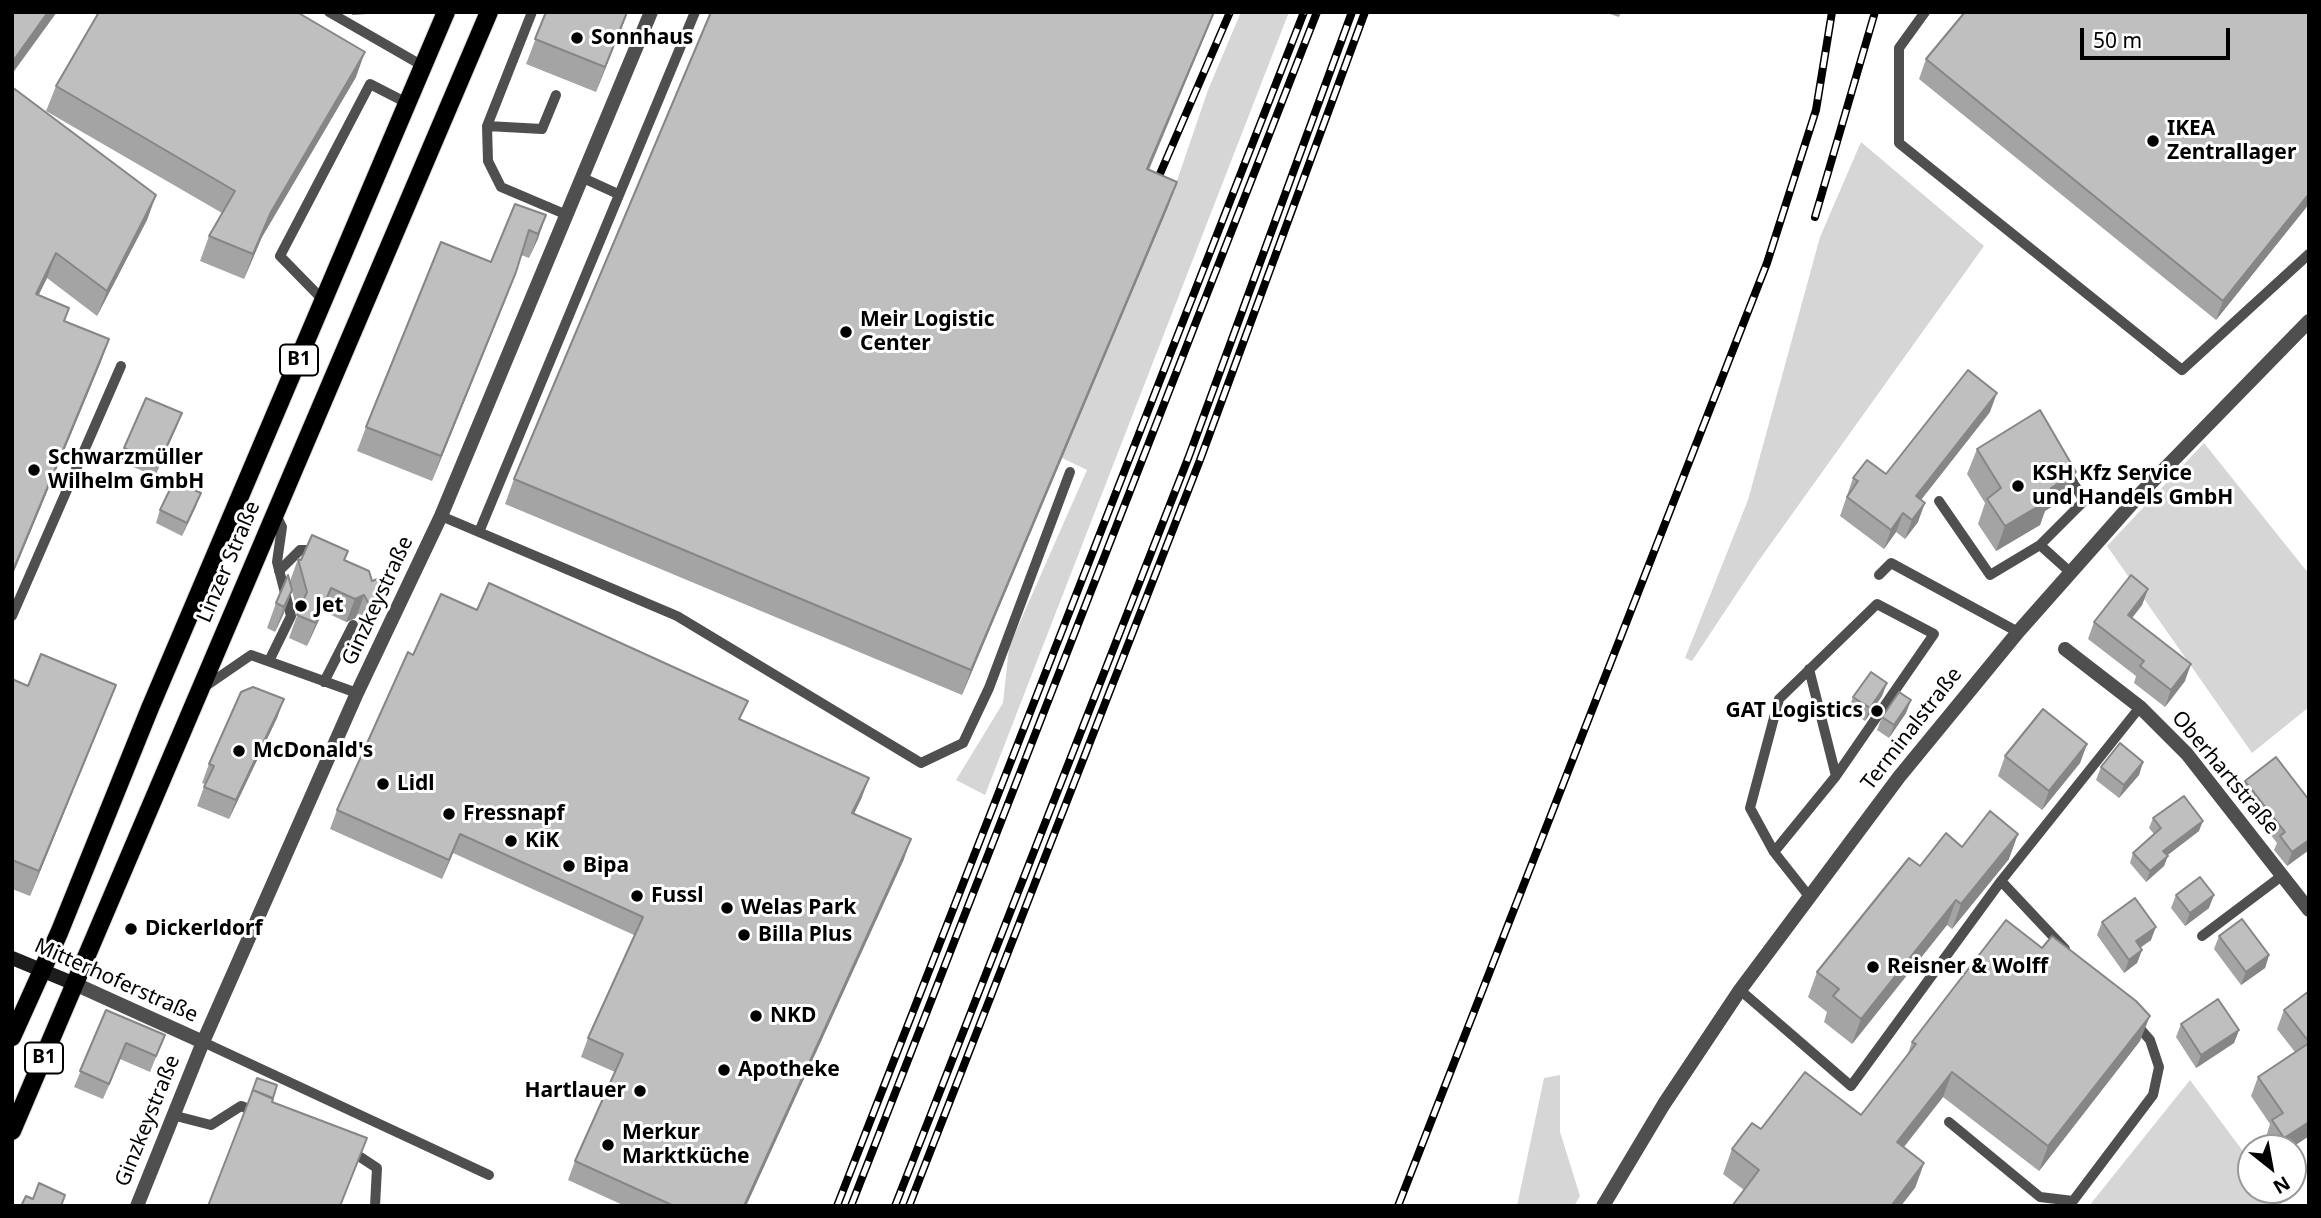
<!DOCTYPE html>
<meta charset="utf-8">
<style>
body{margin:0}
#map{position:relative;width:2321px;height:1218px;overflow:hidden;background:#fff;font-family:"Noto Sans",sans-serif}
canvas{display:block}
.frame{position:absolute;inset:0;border:14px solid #000;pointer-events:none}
.north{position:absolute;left:2237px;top:1134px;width:70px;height:70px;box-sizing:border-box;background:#fff;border:2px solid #999;border-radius:50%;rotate:149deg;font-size:19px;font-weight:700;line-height:28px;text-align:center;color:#000}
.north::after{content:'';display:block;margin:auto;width:24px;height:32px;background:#000;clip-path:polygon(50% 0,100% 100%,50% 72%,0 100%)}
.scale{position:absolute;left:2080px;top:28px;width:150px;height:32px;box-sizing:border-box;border:4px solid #000;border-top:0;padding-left:9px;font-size:21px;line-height:24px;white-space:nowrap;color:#000;-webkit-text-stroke:5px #fff;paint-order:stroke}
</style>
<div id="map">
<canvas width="2321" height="1218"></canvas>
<div class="frame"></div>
<div class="north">N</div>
<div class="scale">50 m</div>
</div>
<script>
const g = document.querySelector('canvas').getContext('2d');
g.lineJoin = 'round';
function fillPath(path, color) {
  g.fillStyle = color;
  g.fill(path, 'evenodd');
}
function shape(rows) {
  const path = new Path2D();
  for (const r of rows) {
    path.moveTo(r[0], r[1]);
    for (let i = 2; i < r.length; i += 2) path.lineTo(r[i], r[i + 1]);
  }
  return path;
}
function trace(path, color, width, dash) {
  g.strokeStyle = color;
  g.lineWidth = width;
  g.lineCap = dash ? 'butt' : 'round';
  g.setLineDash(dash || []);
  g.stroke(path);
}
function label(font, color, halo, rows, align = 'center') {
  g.font = font + ' "Noto Sans",sans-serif';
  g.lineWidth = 6;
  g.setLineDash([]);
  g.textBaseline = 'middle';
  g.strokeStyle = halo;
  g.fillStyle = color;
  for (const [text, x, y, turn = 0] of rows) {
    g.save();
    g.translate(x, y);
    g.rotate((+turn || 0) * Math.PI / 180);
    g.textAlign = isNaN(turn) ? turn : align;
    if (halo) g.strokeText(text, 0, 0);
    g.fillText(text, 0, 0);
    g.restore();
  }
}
fillPath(shape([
 [1241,12,1289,12,985,795,956,780,1003,703,1009,647,1087,470,1062,458,1168,207,1208,90],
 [1861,142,1984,246,1757,563,1692,661,1685,658,1748,500,1820,237],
 [2204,443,2309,574,2309,707,2252,753,2107,546],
 [1560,1075,1560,1132,1580,1196,1574,1206,1517,1206,1544,1078],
 [2190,1080,2251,1162,2251,1190,2272,1190,2283,1206,2089,1206]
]), '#d6d6d6');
const primary = shape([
 [12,1037,59,933,150,708,446,12],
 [12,1131,489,12]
]);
trace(primary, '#dbdbdb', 20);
trace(shape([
 [329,12,423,66],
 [532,12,487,126,488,161,501,187,567,215],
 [1925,12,1899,48,1899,143,2182,370,2309,254],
 [487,126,542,129,556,95],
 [583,178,618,194],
 [324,301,280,256,370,84,407,103],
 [2067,472,2084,501,2040,545,2070,572],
 [1939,501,1990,575,2040,545],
 [441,516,677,616,921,763,963,743,989,688,1070,472],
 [479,532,695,12],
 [279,571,300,550,315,550],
 [1879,575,1891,563,2018,632],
 [12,616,121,366],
 [269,661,291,616,277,562,282,527,275,513],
 [1809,669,1836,776],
 [324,682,353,625],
 [203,688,251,655,357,693],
 [1774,852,1836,776,1934,634,1877,604,1779,699,1750,808,1774,852,1808,895],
 [2001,881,2065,949],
 [2202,936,2283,875],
 [1740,990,1851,1086,2001,881,2140,707],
 [203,1042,489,1175],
 [172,1115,211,1125,241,1106,256,1112],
 [1949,1122,2040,1197,2073,1201,2153,1095,2159,1067,2150,1040,2136,1024],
 [351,1151,377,1168,375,1206]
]), '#4f4f4f', 10);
trace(shape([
 [2065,649,2140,707,2187,754,2309,910],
 [137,1206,203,1042]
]), '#4f4f4f', 14);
trace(shape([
 [75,984,203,1042,357,693,441,516,651,12],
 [1603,1206,1664,1104,1740,990,1899,777,2018,632,2142,492,2309,321]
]), '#4f4f4f', 14);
trace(shape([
 [12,958,75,984]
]), '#1c1c1c', 14);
trace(primary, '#000', 18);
const rail = shape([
 [1153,190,1230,12],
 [1815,217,1875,12],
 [837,1206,1304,12],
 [851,1206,1317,12],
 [895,1206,1189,456,1352,12],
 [909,1206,1200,460,1365,12],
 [1398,1206,1767,263,1816,110,1832,12]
]);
trace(rail, '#000', 8);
trace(rail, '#fff', 5, [16]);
fillPath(shape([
 [546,12,628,12,596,92,526,64],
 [1604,12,1621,12,1619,17],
 [2309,12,2309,204,2216,320,1919,79,1926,59],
 [1208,28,1149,170,1177,182,1168,207,962,695,505,504,514,479],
 [356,77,262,237,244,279,200,261,209,236,222,213,46,111,56,86],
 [12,87,156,195,147,220,97,316,47,278,38,295,65,321,109,339,100,364,12,576],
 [546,215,529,258,521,255,507,296,432,481,357,451,366,427,491,262],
 [1990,412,1921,500,1918,522,1905,539,1896,532,1884,549,1840,516,1853,478,1886,474],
 [182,413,155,476,119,461,124,448],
 [1977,449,2067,497,2045,511,2040,525,1996,551,1978,524,1985,503,1967,474],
 [196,506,182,536,156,523,160,510],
 [298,559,301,560,345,560,375,600,361,629,356,618,346,622,323,611,307,646,289,638,298,613,292,591,283,615,275,632,267,628,276,603,290,581],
 [2148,589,2142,605,2132,618,2185,681,2165,707,2134,683,2136,676,2088,639,2094,622],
 [477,610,741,720,862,797,854,814,904,859,746,1206,625,1206,568,1180,575,1161,615,1072,581,1057,588,1038,634,935,453,853,442,879,330,829,337,810,413,655],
 [12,679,28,686,116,685,106,710,30,896,12,889],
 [1887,683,1882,696,1865,721,1848,710,1853,697],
 [284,699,277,718,229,819,197,806,205,784,202,783,209,764],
 [1911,700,1906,713,1889,738,1877,730,1882,717],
 [2087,744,2080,763,2042,810,1998,776,2005,756],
 [2143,762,2139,775,2119,798,2096,780,2101,767],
 [2245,781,2309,800,2309,850,2287,866,2274,850,2277,843,2240,795],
 [2153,818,2199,831,2167,855,2164,866,2146,882,2130,863,2133,853,2154,834,2149,828],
 [1962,847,2009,859,1952,929,1947,925,1852,1044,1824,1022,1827,1012,1808,997,1817,972],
 [2176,895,2209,908,2185,926,2171,908],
 [2102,922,2151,940,2140,948,2142,950,2137,963,2124,973,2097,935],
 [2219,936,2269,955,2265,968,2241,985,2214,949],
 [2309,991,2309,1136,2291,1148,2270,1148,2265,1140,2270,1124,2251,1096,2258,1077,2295,1052,2277,1029,2284,1010],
 [106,1010,165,1035,150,1072,120,1059,103,1099,74,1087],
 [2181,1024,2239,1030,2234,1043,2196,1068,2176,1037],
 [2140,1041,2039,1171,1943,1097,1904,1147,1924,1163,1915,1188,1744,1190,1723,1174,1732,1149,1761,1129,1861,1115,1907,1056,1912,1042]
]), '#a4a4a4');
fillPath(shape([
 [48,12,57,12,12,74,13,61],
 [353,12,370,12,368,14,352,15],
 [627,12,628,12,596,92,605,67],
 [1214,12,1208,28,1138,194,1147,169],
 [365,52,356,77,262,237,244,279,253,254,271,212],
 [1177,182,1168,207,962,695,971,670],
 [2309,194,2309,204,2216,320,2223,301],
 [156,195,147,220,97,316,107,291],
 [546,215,538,239,529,258,538,234],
 [56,253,47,278,27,319,36,294],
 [516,272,507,296,432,481,441,456],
 [109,339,100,364,12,576,12,573],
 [1997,393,1990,412,1909,515,1916,496],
 [182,413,177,426,155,476,159,463],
 [2076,472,2067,497,2045,511,2040,525,1996,551,2005,526,2051,488],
 [201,493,196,506,182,536,187,523],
 [1925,503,1918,522,1905,539,1912,520],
 [1903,513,1896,532,1884,549,1891,530],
 [383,577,375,600,361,629,370,606],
 [331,588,323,611,307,646,316,623],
 [2148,589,2142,605,2122,631,2128,615],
 [292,590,283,615,275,632,284,607],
 [364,595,356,618,346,622,355,599],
 [2191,664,2185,681,2165,707,2171,690],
 [1887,683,1882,696,1865,721,1870,708],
 [116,685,106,710,30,896,39,871],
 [284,699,277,718,229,819,236,800],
 [1911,700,1906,713,1889,738,1894,725],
 [2087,744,2080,763,2042,810,2049,791],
 [2143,762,2139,775,2119,798,2124,785],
 [869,778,862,797,845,832,852,813],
 [2203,821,2199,831,2160,861,2163,851],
 [460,834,453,853,442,879,449,860],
 [2018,834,2009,859,1952,929,1961,904],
 [911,839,904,859,746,1206,744,1206],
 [2309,840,2309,850,2287,866,2292,852],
 [2168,856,2164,866,2146,882,2150,871],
 [2214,895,2209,908,2185,926,2190,913],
 [1956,900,1947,925,1852,1044,1861,1019],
 [2156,927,2151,940,2131,954,2136,941],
 [2142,950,2137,963,2124,973,2129,960],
 [2269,955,2265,968,2241,985,2246,972],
 [2150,1016,2140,1041,2039,1171,2048,1146],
 [2239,1030,2234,1043,2196,1068,2201,1055],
 [126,1043,120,1059,103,1099,109,1084],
 [1952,1072,1943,1097,1888,1167,1897,1142],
 [2309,1122,2309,1136,2291,1148,2280,1148,2284,1138],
 [1924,1163,1915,1188,1901,1206,1891,1206]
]), '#868686');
const building = shape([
 [12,12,48,12,13,61,12,61,12,12],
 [99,12,297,12,365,52,271,212,253,254,209,236,235,191,56,86,99,12],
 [546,12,627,12,605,67,535,39,546,12],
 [711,12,1214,12,1147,169,1177,182,971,670,514,479,711,12],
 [1965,12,2309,12,2309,194,2223,301,1926,59,1965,12],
 [12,87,156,195,107,291,56,253,36,294,69,308,64,321,109,339,12,573,12,87],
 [515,204,546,215,538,234,529,230,516,272,441,456,366,427,441,242,491,262,515,204],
 [1968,370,1997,393,1916,496,1925,503,1912,520,1903,513,1891,530,1847,497,1858,481,1853,478,1867,460,1886,474,1968,370],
 [146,398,182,413,159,463,124,448,146,398],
 [2040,410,2076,472,2051,488,2049,500,2005,526,1987,499,2001,488,1977,449,2040,410],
 [174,481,201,493,187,523,160,510,174,481],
 [312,535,348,551,344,560,369,571,372,581,383,577,370,606,364,595,355,599,331,588,316,623,297,615,307,592,298,559,301,560,312,535],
 [288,575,292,590,284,607,276,603,288,575],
 [2131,575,2148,589,2128,615,2191,664,2171,690,2140,666,2144,661,2094,622,2131,575],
 [489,583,748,701,739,719,869,778,852,813,911,839,744,1206,674,1206,575,1161,623,1054,588,1038,643,917,460,834,449,860,337,810,408,652,413,655,441,594,477,610,489,583],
 [41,654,116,685,39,871,12,860,12,679,28,686,41,654],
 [1871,672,1887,683,1870,708,1853,697,1871,672],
 [253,687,284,699,236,800,204,787,214,766,209,764,241,692,253,687],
 [1899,692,1911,700,1894,725,1882,717,1899,692],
 [2043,709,2087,744,2049,791,2005,756,2043,709],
 [2120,743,2143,762,2124,785,2101,767,2120,743],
 [2276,757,2309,800,2309,840,2292,852,2280,836,2285,832,2245,781,2276,757],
 [2184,796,2203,821,2163,851,2168,856,2150,871,2133,853,2161,828,2153,818,2184,796],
 [1990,811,2018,834,1961,904,1956,900,1861,1019,1833,996,1839,989,1817,972,1909,858,1920,866,1946,833,1962,847,1990,811],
 [2200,877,2214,895,2190,913,2176,895,2200,877],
 [2135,898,2156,927,2136,941,2142,950,2129,960,2102,922,2135,898],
 [2242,919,2269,955,2246,972,2219,936,2242,919],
 [2006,920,2042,948,2052,936,2136,1001,2150,1016,2048,1146,1952,1072,1897,1142,1924,1163,1891,1206,1732,1206,1759,1170,1732,1149,1752,1123,1761,1129,1805,1072,1861,1115,1916,1044,1912,1042,2006,920],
 [2309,991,2309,1042,2284,1010,2309,991],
 [2218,999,2239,1030,2201,1055,2181,1024,2218,999],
 [106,1010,165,1035,156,1056,126,1043,109,1084,80,1071,106,1010],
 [2309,1043,2309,1103,2308,1104,2309,1105,2309,1122,2284,1138,2272,1120,2283,1113,2258,1077,2309,1043],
 [257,1078,277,1085,273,1098,253,1090,251,1095,257,1078],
 [253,1090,273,1099,272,1102,367,1138,340,1206,208,1206,253,1090],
 [39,1183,65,1195,61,1206,21,1206,26,1196,33,1199,39,1183]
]);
fillPath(building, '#bfbfbf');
trace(building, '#868686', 2);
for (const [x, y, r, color] of [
 [577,38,7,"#000"],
 [2153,141,7,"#000"],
 [846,332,7,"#000"],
 [34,470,7,"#000"],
 [2018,486,7,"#000"],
 [301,606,7,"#000"],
 [1877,711,7,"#000"],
 [239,751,7,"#000"],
 [383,784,7,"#000"],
 [449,814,7,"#000"],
 [511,841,7,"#000"],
 [569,866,7,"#000"],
 [637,896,7,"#000"],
 [727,908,7,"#000"],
 [131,929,7,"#000"],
 [744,935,7,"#000"],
 [1873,967,7,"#000"],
 [756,1016,7,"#000"],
 [724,1070,7,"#000"],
 [640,1091,7,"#000"],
 [608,1145,7,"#000"]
]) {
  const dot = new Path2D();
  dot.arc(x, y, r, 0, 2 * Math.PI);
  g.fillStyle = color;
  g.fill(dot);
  trace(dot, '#fff', 2.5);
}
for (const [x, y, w] of [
 [299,360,38],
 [44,1058,38]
]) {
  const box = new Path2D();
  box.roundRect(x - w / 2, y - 15.5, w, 31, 5);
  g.fillStyle = '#fff';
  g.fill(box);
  trace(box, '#000', 2);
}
label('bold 19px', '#000', null, [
 ["B1",299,360],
 ["B1",44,1058]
]);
label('bold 21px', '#000', '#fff', [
 ["Sonnhaus",591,38],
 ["IKEA",2167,129],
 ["Zentrallager",2167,153],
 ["Meir Logistic",860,320],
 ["Center",860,344],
 ["Schwarzmüller",48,458],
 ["Wilhelm GmbH",48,482],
 ["KSH Kfz Service",2032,474],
 ["und Handels GmbH",2032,498],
 ["Jet",315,606],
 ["GAT Logistics",1863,711,"right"],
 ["McDonald's",253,751],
 ["Lidl",397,784],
 ["Fressnapf",463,814],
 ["KiK",525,841],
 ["Bipa",583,866],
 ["Fussl",651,896],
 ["Welas Park",741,908],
 ["Dickerldorf",145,929],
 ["Billa Plus",758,935],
 ["Reisner & Wolff",1887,967],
 ["NKD",770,1016],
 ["Apotheke",738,1070],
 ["Hartlauer",626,1091,"right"],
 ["Merkur",622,1133],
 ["Marktküche",622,1157]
], 'left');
label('21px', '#000', '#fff', [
 ["Linzer Straße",229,562,-67],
 ["Ginzkeystraße",378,601,-65],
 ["Terminalstraße",1912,729,-52],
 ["Oberhartstraße",2225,773,50],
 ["Mitterhoferstraße",116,981,24],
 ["Ginzkeystraße",148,1121,-68]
]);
</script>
